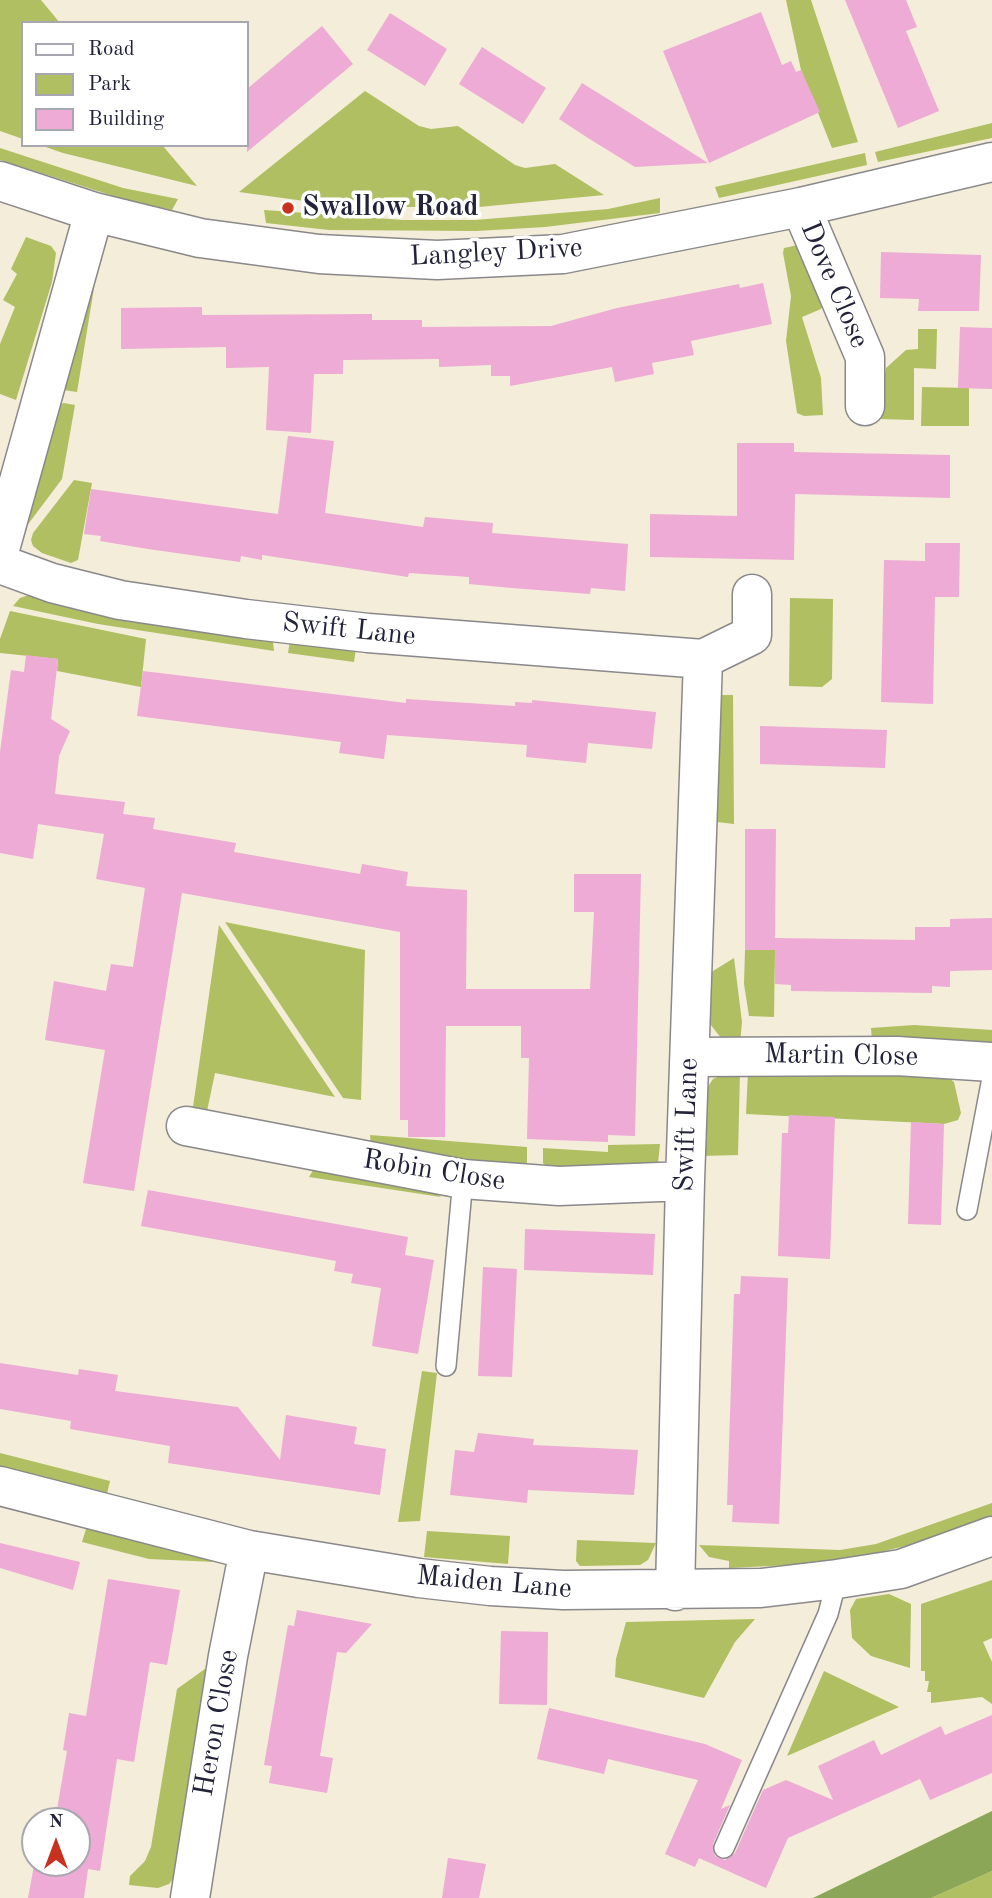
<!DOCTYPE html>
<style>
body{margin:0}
#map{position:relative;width:992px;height:1898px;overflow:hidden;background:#f3edd9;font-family:"Old Standard TT",serif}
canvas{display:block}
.legend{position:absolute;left:21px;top:21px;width:228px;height:126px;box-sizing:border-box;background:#fff;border:2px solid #a7a7b1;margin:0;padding:9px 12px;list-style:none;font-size:21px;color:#22223b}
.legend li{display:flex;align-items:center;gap:14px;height:35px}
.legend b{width:35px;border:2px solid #a7a7b1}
.north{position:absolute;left:21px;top:1807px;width:70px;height:70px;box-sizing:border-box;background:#fff;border:2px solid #a7a7b1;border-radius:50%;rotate:0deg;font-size:19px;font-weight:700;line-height:28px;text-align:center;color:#22223b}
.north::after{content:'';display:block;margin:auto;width:24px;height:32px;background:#c8321e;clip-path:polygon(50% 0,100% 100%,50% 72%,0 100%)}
</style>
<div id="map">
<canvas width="992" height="1898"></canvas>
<ul class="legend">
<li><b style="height:9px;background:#fff"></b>Road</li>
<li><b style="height:19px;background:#b0bf61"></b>Park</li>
<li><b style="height:19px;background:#edabd5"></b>Building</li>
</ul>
<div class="north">N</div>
</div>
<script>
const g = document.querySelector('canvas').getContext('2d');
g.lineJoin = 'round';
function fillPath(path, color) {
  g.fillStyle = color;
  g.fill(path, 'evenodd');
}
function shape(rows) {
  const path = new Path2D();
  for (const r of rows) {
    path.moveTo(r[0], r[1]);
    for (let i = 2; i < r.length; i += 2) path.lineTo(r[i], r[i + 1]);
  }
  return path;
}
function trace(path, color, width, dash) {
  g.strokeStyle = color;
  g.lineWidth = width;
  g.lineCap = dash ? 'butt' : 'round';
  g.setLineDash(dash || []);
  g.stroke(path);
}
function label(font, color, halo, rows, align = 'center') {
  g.font = font + ' "Old Standard TT",serif';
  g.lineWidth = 7;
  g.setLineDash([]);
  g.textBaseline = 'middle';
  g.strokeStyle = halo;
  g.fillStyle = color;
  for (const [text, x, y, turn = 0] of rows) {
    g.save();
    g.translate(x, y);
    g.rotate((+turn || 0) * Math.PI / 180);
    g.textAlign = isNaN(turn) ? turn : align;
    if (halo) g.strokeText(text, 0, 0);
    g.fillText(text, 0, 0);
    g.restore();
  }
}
fillPath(shape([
 [0,0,41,0,60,23,23,23,23,139,0,131],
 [786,0,811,0,858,142,832,148,801,70],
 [365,91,419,126,431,129,458,126,515,165,525,168,555,164,604,195,479,207,396,207,319,203,239,192],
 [992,123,992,138,878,162,875,152],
 [40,145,162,145,197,186,63,153],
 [0,148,123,188,178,199,172,210,123,199,0,160],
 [865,153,867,165,719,198,715,187],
 [660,198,660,213,545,227,476,231,329,230,266,223,264,210,403,220,475,220,608,209],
 [26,237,51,246,56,253,52,282,16,400,0,394,0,344,15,307,3,300,17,274,11,269],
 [798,245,823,305,821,309,802,317,821,378,823,415,804,416,797,413,786,341,791,296,783,253,784,248],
 [90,281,95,282,77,392,64,390],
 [918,329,937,329,936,369,914,368,914,420,878,419,886,368,906,350,918,349],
 [922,387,969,388,969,426,921,426],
 [64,403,75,405,62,479,26,527,59,405],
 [74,480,92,483,78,560,71,563,42,553,33,546,31,540,33,533],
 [29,595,272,634,274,651,98,624,13,606,20,598],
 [790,598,833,599,832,679,822,687,789,686],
 [10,611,146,639,141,687,57,671,58,659,0,653,0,639],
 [290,640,357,641,354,662,288,653],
 [720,695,733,695,734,824,717,822],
 [225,922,365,950,361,1100,343,1098],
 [219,925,335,1097,215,1073,206,1116,192,1114],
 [745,950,775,950,774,1017,749,1016,744,984],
 [734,958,742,1022,740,1044,721,1038,707,1020,707,982,713,971],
 [914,1025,992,1030,992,1048,872,1042,871,1028],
 [740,1072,738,1155,702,1156,707,1088,713,1079,723,1074],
 [748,1072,943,1074,954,1082,961,1113,958,1120,944,1124,746,1114],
 [370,1135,527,1147,527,1165,524,1169,371,1146],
 [660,1144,658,1163,551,1169,543,1163,543,1148,608,1152,608,1145],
 [315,1167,426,1186,441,1197,309,1177],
 [422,1371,437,1373,420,1521,398,1522],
 [0,1453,110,1481,106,1498,0,1470],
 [992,1503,992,1520,950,1535,860,1557,811,1564,729,1568,729,1561,709,1557,699,1545,840,1550,876,1544],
 [90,1525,215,1558,215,1562,149,1559,82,1542,86,1529],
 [427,1531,510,1536,508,1564,424,1557],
 [577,1540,656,1543,648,1560,640,1565,580,1566,576,1561],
 [992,1580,992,1638,983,1642,992,1662,992,1704,982,1697,931,1703,931,1692,927,1692,929,1681,925,1681,925,1671,921,1671,921,1604],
 [889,1594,911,1604,910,1668,871,1656,852,1638,850,1610,856,1599],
 [755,1619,735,1642,704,1698,615,1677,616,1659,626,1622],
 [209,1666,176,1876,169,1884,158,1888,129,1885,130,1876,145,1861,151,1847,177,1689],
 [824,1671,899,1707,787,1756],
 [992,1871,992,1898,931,1898]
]), '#b0bf61');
fillPath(shape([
 [992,1811,992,1871,931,1898,813,1898]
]), '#8ca657');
fillPath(shape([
 [845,0,906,0,917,27,906,31,939,111,898,128],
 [761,12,782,65,791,61,796,72,801,70,820,112,709,163,663,51],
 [390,13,447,49,425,86,367,50],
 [322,26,353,64,247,152,247,89],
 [482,47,546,88,523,124,459,84],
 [582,83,611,101,708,163,635,167,588,138,559,119],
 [881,252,981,255,979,311,918,311,919,299,880,298],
 [763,283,772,324,691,341,694,355,652,363,654,374,615,382,612,367,510,386,510,376,491,376,491,365,439,367,439,359,343,360,343,374,314,374,311,433,266,430,269,367,226,368,226,347,121,349,121,308,202,307,202,315,372,314,372,320,422,320,422,327,551,326,617,308,739,284,740,288],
 [960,327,992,328,992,389,958,388],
 [288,436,334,441,325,513,423,527,425,517,493,523,492,533,628,544,625,591,591,588,590,594,512,588,469,584,469,577,409,573,408,577,262,555,262,560,241,556,240,562,148,549,100,541,101,536,84,534,91,489,278,514],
 [737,443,794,443,794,452,950,455,950,498,795,494,794,560,650,557,650,514,737,516],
 [925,543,960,543,959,597,935,597,933,704,881,702,884,560,925,561],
 [26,655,58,659,51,719,70,731,59,756,55,794,125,802,123,814,155,818,153,829,236,843,234,852,360,874,362,864,408,872,406,886,467,890,466,989,590,989,594,912,574,912,574,874,641,874,635,1136,608,1135,608,1142,527,1139,529,1058,521,1058,521,1026,446,1026,445,1137,408,1137,408,1120,400,1120,400,932,182,893,134,1191,83,1183,105,1050,45,1040,54,981,106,991,111,964,133,967,145,888,96,879,104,834,38,824,33,859,0,853,0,752,11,670,24,672],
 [143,671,406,703,406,699,515,706,515,702,532,703,532,700,656,712,652,749,588,743,586,763,526,757,527,745,387,735,384,759,339,753,341,742,137,716],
 [760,726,887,730,885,768,760,764],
 [745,829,776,829,775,938,915,940,915,927,950,927,950,919,992,918,992,970,950,971,950,987,932,986,932,993,791,991,791,985,775,984,775,950,745,950],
 [789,1115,835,1117,830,1259,778,1256,782,1133,788,1133],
 [911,1122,944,1124,941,1225,908,1224],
 [148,1190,408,1237,405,1255,434,1260,418,1354,372,1346,381,1288,351,1283,353,1274,334,1271,336,1261,141,1226],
 [525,1229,655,1234,653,1275,524,1270],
 [483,1267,517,1269,512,1377,478,1376],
 [741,1276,788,1278,779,1524,732,1522,733,1505,727,1505,734,1294,740,1294],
 [0,1363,78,1375,79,1369,118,1375,115,1391,238,1407,280,1460,286,1415,357,1427,354,1444,386,1449,380,1495,168,1463,170,1446,70,1429,71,1421,0,1409],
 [478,1433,534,1439,533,1445,638,1450,634,1495,528,1490,527,1503,450,1495,455,1450,474,1452],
 [0,1543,80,1562,73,1590,0,1568],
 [108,1579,180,1590,167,1665,150,1662,134,1762,117,1759,100,1871,88,1869,84,1898,28,1898,35,1860,35,1863,77,1863,77,1821,55,1821,67,1751,63,1750,69,1713,86,1716],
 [297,1610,372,1624,346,1653,337,1652,320,1756,333,1758,327,1793,269,1783,272,1766,264,1765,288,1625,294,1626],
 [501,1631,548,1632,547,1705,499,1704],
 [549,1708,705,1744,742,1760,721,1809,730,1805,713,1844,715,1856,725,1860,735,1853,763,1790,786,1780,833,1800,818,1766,874,1740,881,1755,941,1726,945,1735,992,1715,992,1773,930,1800,920,1779,788,1838,766,1888,699,1858,695,1867,665,1854,698,1780,608,1759,604,1774,537,1759],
 [448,1858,486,1864,479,1898,442,1898]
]), '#edabd5');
const service = shape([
 [967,1210,992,1078],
 [446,1366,463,1179],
 [724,1848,828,1614,837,1579]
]);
const minor = shape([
 [0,181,94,212,200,238,319,254,437,260,563,254,801,207,992,162],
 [801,207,865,357,865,406],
 [0,549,94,212],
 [0,564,52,583,120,600,246,619,368,633,703,659,685,1181,675,1591],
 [703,659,752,635,752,594],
 [690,1057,897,1056,992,1062],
 [186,1126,463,1179,559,1186,685,1181],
 [0,1486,249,1550,419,1578,490,1586,563,1590,761,1588,837,1579,901,1569,992,1536],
 [190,1898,228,1656,249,1550]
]);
trace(service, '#8a888a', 22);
trace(minor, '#8a888a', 41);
trace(service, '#fff', 19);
trace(minor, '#fff', 38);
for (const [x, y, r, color] of [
 [288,208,7,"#c8321e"]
]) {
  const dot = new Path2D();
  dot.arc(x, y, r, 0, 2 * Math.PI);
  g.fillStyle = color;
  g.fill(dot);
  trace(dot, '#fff', 2.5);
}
label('bold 28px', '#22223b', '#fff', [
 ["Swallow Road",302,208]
], 'left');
label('28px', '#22223b', '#fff', [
 ["Langley Drive",496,253,-3],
 ["Dove Close",834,285,67],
 ["Swift Lane",349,630,6],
 ["Martin Close",841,1056,1],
 ["Swift Lane",687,1125,-88],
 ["Robin Close",434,1171,9],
 ["Maiden Lane",494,1583,5],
 ["Heron Close",217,1723,-80]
]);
</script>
